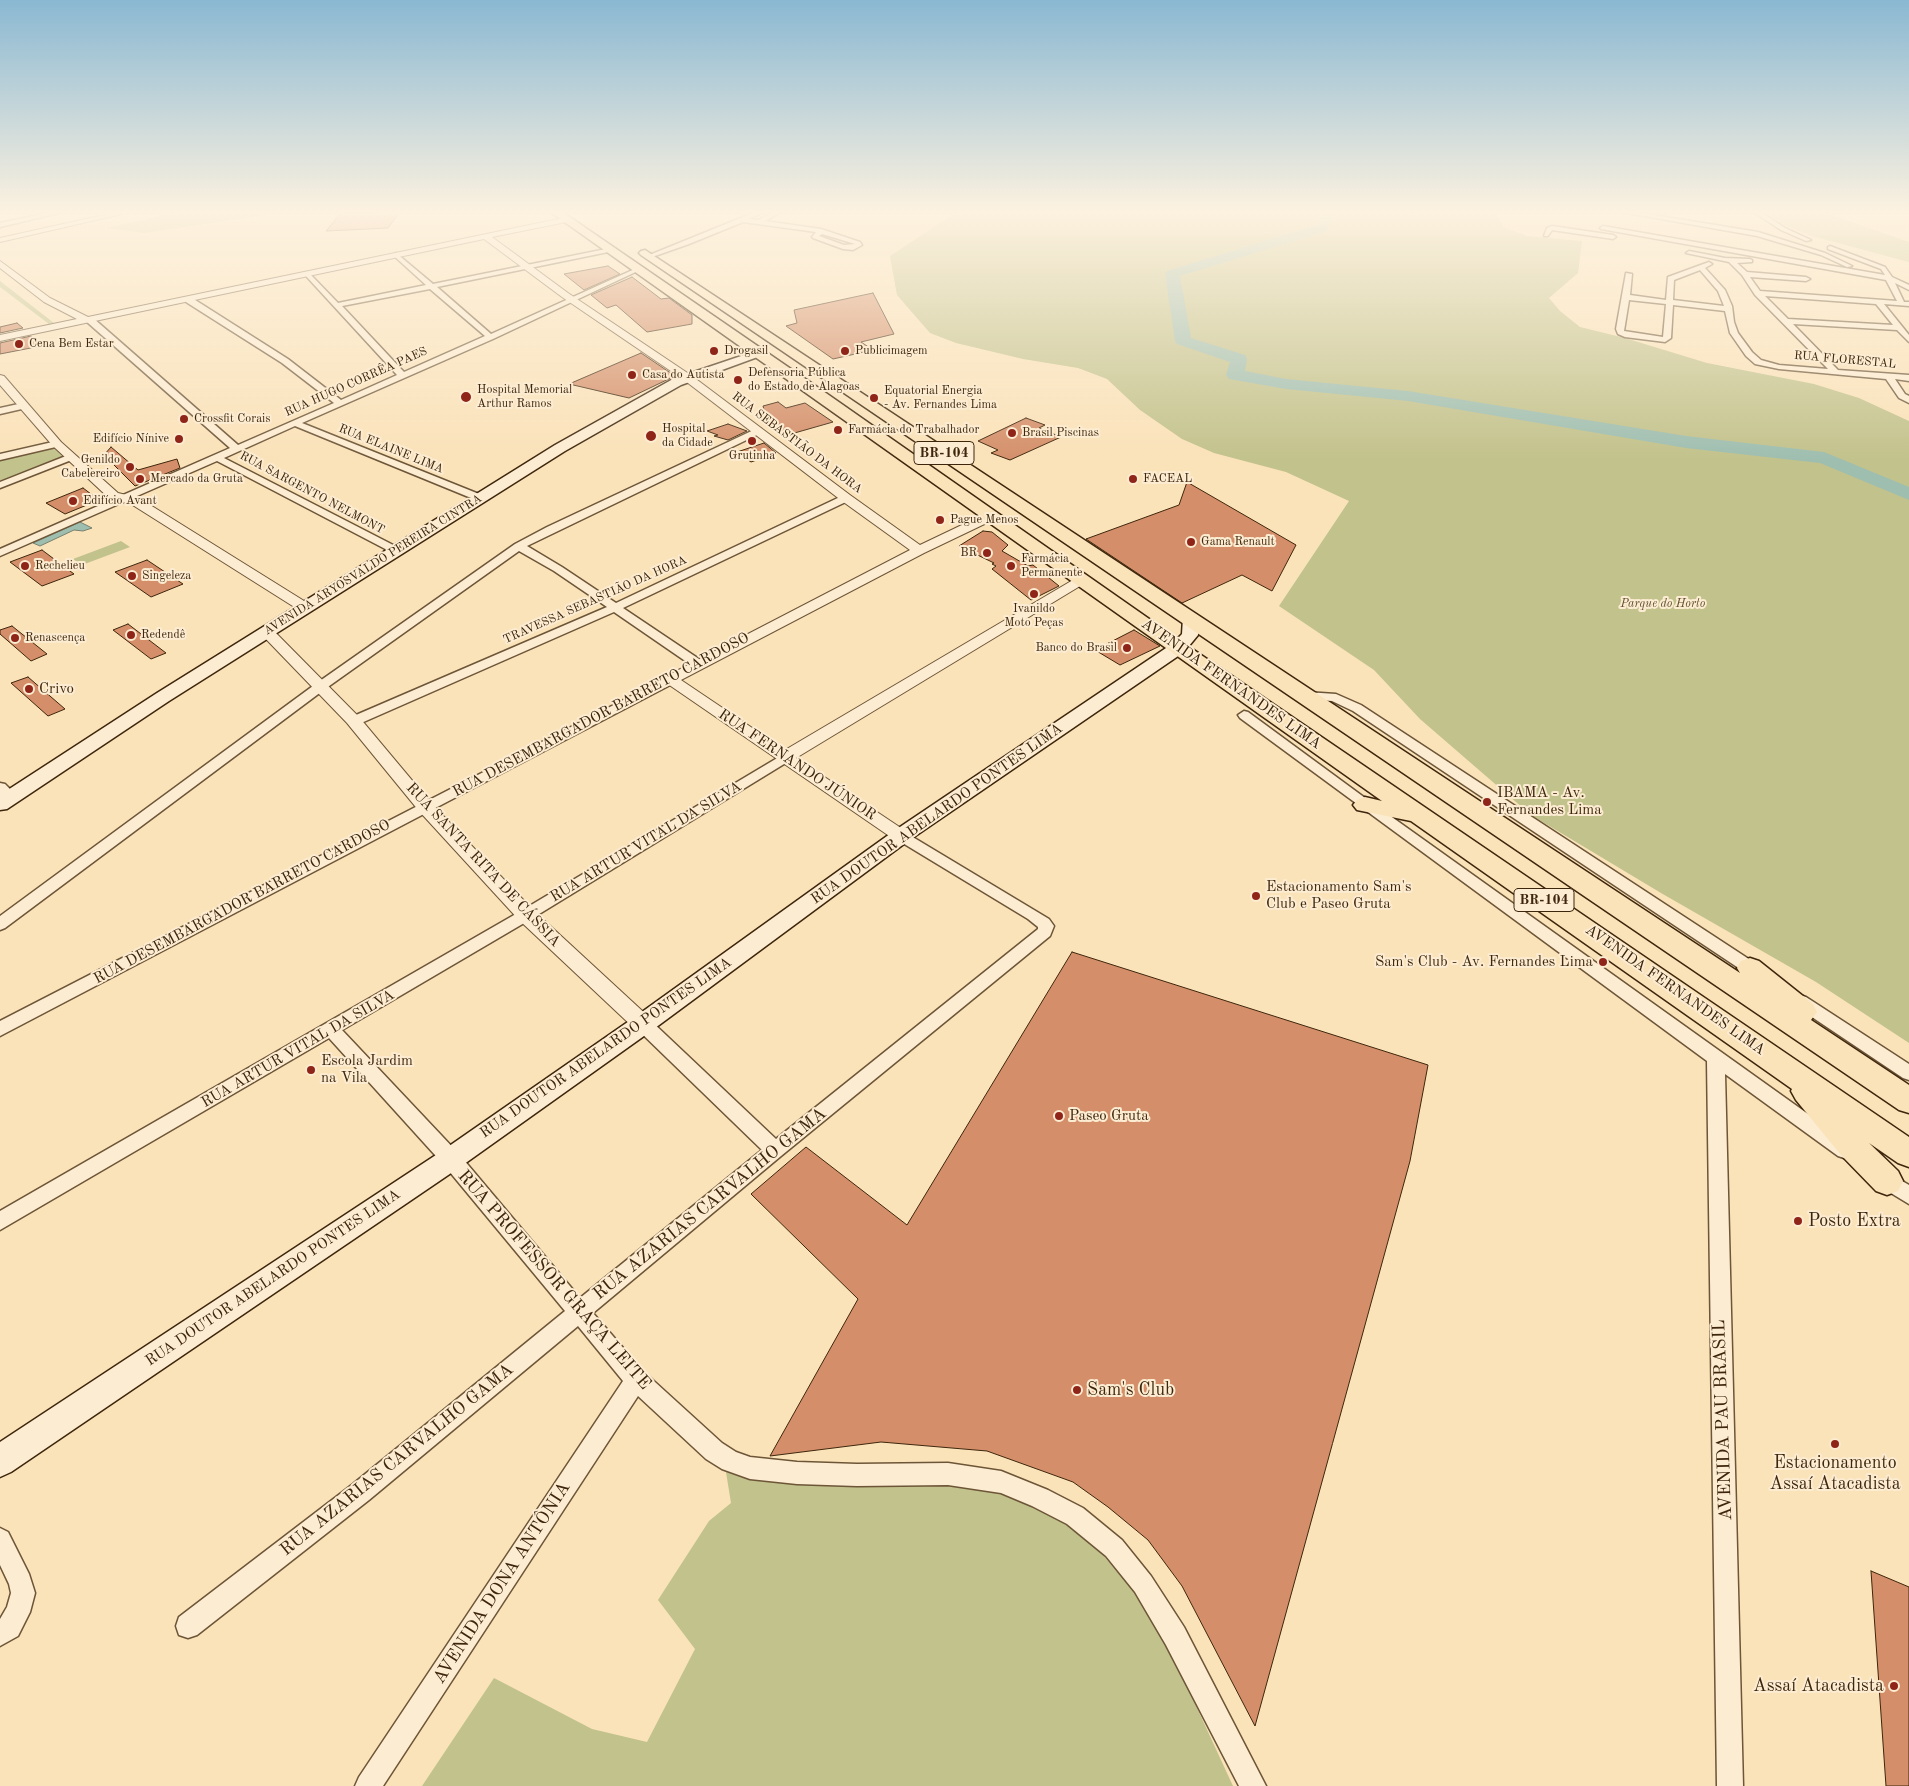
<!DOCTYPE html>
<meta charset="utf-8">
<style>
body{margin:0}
canvas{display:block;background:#fae2b9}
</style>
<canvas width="1909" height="1786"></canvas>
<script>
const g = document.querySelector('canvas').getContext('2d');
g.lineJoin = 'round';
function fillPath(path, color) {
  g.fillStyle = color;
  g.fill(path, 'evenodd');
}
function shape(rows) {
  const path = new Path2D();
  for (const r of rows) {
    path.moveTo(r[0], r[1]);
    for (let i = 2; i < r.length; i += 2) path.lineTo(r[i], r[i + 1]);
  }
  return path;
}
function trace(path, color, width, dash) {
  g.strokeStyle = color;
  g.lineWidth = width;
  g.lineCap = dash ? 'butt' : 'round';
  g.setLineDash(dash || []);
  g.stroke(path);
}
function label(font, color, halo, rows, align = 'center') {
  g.font = font + ' "Old Standard TT",serif';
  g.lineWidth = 4;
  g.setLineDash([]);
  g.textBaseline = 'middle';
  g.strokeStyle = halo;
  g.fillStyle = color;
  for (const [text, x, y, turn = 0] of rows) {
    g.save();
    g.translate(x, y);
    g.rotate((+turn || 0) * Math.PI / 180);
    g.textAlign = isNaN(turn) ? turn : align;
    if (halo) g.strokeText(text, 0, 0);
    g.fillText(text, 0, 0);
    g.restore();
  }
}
fillPath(shape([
 [182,211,277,211,265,215,144,233,107,228],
 [958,211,1397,211,1413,213,1426,211,1498,211,1497,214,1503,227,1527,236,1582,241,1578,273,1549,298,1560,311,1580,327,1625,338,1707,363,1814,384,1859,398,1909,421,1909,1043,1816,982,1661,893,1531,815,1420,719,1374,670,1279,606,1349,501,1286,472,1214,453,1182,439,1140,410,1107,379,1078,368,1023,359,956,343,930,333,897,295,890,256],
 [1763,211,1820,211,1909,242,1909,262,1812,236,1787,226],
 [0,281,54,323,49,324,0,287],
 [60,443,68,455,0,483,0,457],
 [121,541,130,547,82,565,73,559],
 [726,1472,800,1480,913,1478,1008,1490,1087,1536,1155,1617,1233,1786,422,1786,494,1678,592,1729,647,1742,695,1649,658,1600,709,1521,731,1503]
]), '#c2c28c');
const water = shape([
 [80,522,92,528,83,531,74,530,40,546,33,543,80,522]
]);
fillPath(water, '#9ebeb0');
trace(water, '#78816e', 1);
fillPath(shape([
 [1325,211,1337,211,1327,231,1180,276,1191,338,1245,355,1247,359,1245,371,1286,379,1408,391,1686,436,1824,452,1909,487,1909,500,1820,463,1686,448,1408,401,1286,389,1235,380,1229,379,1226,375,1230,362,1177,344,1175,341,1165,274,1167,271,1317,225,1325,211]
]), '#9ebeb0');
const building = shape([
 [400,212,388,228,326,231,340,214,400,212],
 [608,266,620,274,584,290,564,274,608,266],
 [632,277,661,299,669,298,692,315,692,324,647,332,616,305,607,308,591,295,632,277],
 [873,293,894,334,861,342,873,350,833,359,786,326,797,323,794,310,873,293],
 [17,323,23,328,0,333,0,327,17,323],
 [31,336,41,346,0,354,0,343,31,336],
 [641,353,675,376,629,398,569,384,641,353],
 [778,402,786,408,805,403,833,422,784,436,755,414,764,410,763,406,778,402],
 [1026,418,1045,425,1039,428,1061,437,1010,460,991,453,998,450,978,441,1026,418],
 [728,424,747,431,728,440,714,436,718,435,707,431,728,424],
 [764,443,776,453,751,462,737,452,764,443],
 [111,447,138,470,177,459,180,468,135,486,104,455,111,447],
 [1187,482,1296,545,1272,591,1242,575,1182,603,1086,539,1179,505,1187,482],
 [83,488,99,500,65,514,46,503,83,488],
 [983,531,992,532,1008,545,1002,551,1028,566,1033,565,1059,586,1031,600,992,569,996,566,992,564,994,563,959,546,983,531],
 [42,550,74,574,42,586,10,562,42,550],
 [147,560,183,584,151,597,115,572,147,560],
 [128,624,166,653,151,659,113,630,128,624],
 [12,626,47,654,31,661,0,634,0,630,12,626],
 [1134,630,1160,646,1120,665,1095,650,1134,630],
 [28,677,65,709,48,716,11,683,28,677],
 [1072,952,1428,1065,1410,1161,1255,1726,1182,1586,1148,1540,1108,1507,1073,1482,987,1451,881,1442,770,1456,858,1299,751,1194,806,1147,907,1225,1072,952],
 [1871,1571,1909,1587,1909,1786,1886,1786,1871,1571]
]);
fillPath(building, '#d48f6a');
trace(building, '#3e260c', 1);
const minor = shape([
 [57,211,67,211,0,227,0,223,57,211],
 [758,211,766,211,749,219,758,220,776,211,783,211,765,221,821,229,860,242,862,245,853,250,843,249,813,238,812,237,816,232,743,222,689,244,652,257,647,256,758,211],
 [822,234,855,244,844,245,819,236,822,234],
 [1616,211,1629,211,1758,232,1825,253,1852,266,1847,267,1821,255,1757,236,1616,211],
 [1752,211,1759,211,1785,228,1811,240,1806,241,1781,230,1752,211],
 [1552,226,1613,235,1616,237,1613,239,1552,230,1548,236,1544,236,1547,228,1552,226],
 [1603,226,1885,275,1881,269,1828,249,1828,247,1830,246,1885,267,1892,277,1909,285,1909,290,1895,283,1904,302,1909,302,1909,306,1884,304,1909,335,1909,342,1897,330,1793,324,1838,370,1909,375,1909,381,1895,379,1905,394,1909,396,1909,403,1899,398,1886,379,1779,369,1755,364,1746,356,1730,333,1725,311,1673,305,1671,338,1665,342,1625,337,1618,334,1616,329,1626,273,1632,274,1630,295,1666,300,1668,277,1709,262,1712,264,1705,268,1725,290,1732,306,1734,322,1738,333,1752,352,1761,360,1779,365,1828,369,1755,295,1742,275,1729,262,1686,253,1689,251,1725,258,1750,259,1752,260,1752,262,1737,263,1747,272,1806,277,1810,279,1806,281,1750,277,1760,291,1897,301,1886,280,1601,229,1600,228,1603,226],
 [1700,270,1718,291,1724,306,1673,300,1674,280,1700,270],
 [1765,296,1876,304,1893,325,1788,319,1765,296],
 [1629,300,1666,304,1663,337,1624,331,1629,300],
 [611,248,613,249,613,251,437,287,491,334,637,268,642,269,493,339,302,423,484,496,484,500,476,500,295,426,224,458,399,548,400,550,399,552,391,552,217,461,0,556,0,549,230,448,87,322,87,318,93,318,238,445,334,403,282,363,186,302,186,298,192,298,288,359,341,400,397,375,306,276,306,274,310,274,338,303,426,285,394,256,393,255,396,253,433,284,611,248],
 [430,289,485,336,404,372,342,306,430,289],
 [23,403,26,404,26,408,0,414,0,408,23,403],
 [758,428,761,429,761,433,527,546,562,567,616,603,842,496,850,496,850,500,623,608,702,661,704,664,702,667,694,667,614,612,359,724,349,724,348,721,349,718,607,607,554,571,519,551,325,689,5,928,0,930,0,916,317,683,515,544,547,527,758,428],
 [57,441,60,442,60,446,0,460,0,454,57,441],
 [71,454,76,457,74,459,0,488,0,482,71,454],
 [670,676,674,677,676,680,674,683,0,1036,0,1021,670,676],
 [1306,692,1336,694,1361,705,1764,969,1766,973,1764,977,1758,979,1752,977,1353,711,1332,701,1302,699,1300,696,1306,692],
 [1244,711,1248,712,1361,795,1850,1144,1853,1150,1850,1156,1844,1158,1838,1156,1725,1074,1743,1786,1717,1786,1707,1061,1240,718,1238,715,1244,711],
 [784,754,791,758,789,761,531,919,342,1030,458,1153,580,1298,762,1150,637,1029,635,1024,637,1019,643,1017,649,1019,776,1139,1038,929,1038,927,1028,919,896,839,894,836,896,833,906,833,1049,919,1054,926,1050,936,781,1156,593,1313,644,1372,722,1443,736,1452,750,1457,797,1462,857,1464,948,1463,1001,1471,1048,1490,1083,1508,1122,1540,1151,1576,1184,1627,1266,1786,1239,1786,1166,1645,1135,1592,1106,1556,1067,1524,1032,1506,1001,1493,948,1485,857,1486,797,1484,750,1479,722,1469,706,1459,638,1396,383,1786,355,1786,359,1777,623,1381,578,1326,369,1500,197,1635,188,1638,179,1635,176,1626,179,1617,353,1484,565,1311,444,1165,329,1038,0,1230,0,1211,521,911,784,754],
 [0,783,5,784,15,794,17,797,15,800,5,800,0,795,0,783],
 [1800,995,1806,997,1909,1064,1909,1080,1903,1078,1794,1005,1792,1001,1794,997,1800,995],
 [1883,1170,1909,1185,1909,1204,1876,1184,1874,1178,1876,1172,1883,1170],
 [0,1528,8,1532,29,1574,35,1593,30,1612,18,1636,0,1646,0,1619,7,1607,11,1593,9,1584,0,1565,0,1528]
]);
const tertiary = shape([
 [122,211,135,211,0,242,0,238,122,211],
 [568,217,572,219,571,221,492,237,568,293,692,376,850,495,920,545,987,513,991,512,997,516,995,519,924,553,681,680,785,750,1078,577,1088,577,1090,580,796,758,907,832,910,836,907,840,901,842,895,840,662,680,665,677,910,550,842,501,684,380,562,297,484,239,0,341,0,335,77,319,44,302,0,268,0,261,50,298,88,317,568,217],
 [0,375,4,376,61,442,118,493,139,498,309,604,311,607,309,610,299,610,131,504,110,499,53,446,0,385,0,375],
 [267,628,272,629,359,717,431,803,533,910,650,1018,653,1024,650,1030,643,1032,636,1030,519,920,419,811,347,723,262,635,260,632,262,629,267,628]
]);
const secondary = shape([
 [759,350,763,351,765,353,763,355,681,385,565,451,169,701,7,809,0,810,0,795,157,693,555,445,673,379,759,350],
 [1191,613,1197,615,1199,618,1198,635,1184,652,908,841,651,1031,460,1167,11,1472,0,1477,0,1442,442,1151,635,1017,894,831,1172,644,1182,634,1183,618,1185,615,1191,613]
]);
const trunk = shape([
 [549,211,561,211,823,391,1185,644,1909,1137,1909,1167,1898,1163,1869,1143,1898,1171,1903,1181,1898,1191,1887,1195,1876,1191,1841,1155,1796,1100,1791,1091,1792,1089,1411,821,1357,810,1353,805,1357,800,1365,797,1382,801,549,211],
 [645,250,1740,973,1737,968,1741,961,1750,958,1759,961,1813,1004,1817,1012,1811,1020,1909,1085,1909,1113,1899,1110,641,255,639,253,641,251,645,250]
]);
trace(minor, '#6d5537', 3);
trace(tertiary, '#6d5537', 2);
trace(secondary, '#3e260c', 3);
trace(trunk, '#3e260c', 3);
fillPath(minor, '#fcecd2');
fillPath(tertiary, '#fcecd2');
fillPath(secondary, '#fcecd2');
fillPath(trunk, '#fae2b9');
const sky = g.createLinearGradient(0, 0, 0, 461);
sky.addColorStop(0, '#8ab8d2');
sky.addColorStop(0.46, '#fdf2e0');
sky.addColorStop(1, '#fdf2e000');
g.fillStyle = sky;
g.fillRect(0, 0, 1909, 461);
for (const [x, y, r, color] of [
 [19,344,5,"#8f2418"],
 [714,351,5,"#8f2418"],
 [845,351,5,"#8f2418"],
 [632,375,5,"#8f2418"],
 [738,380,5,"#8f2418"],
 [466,397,6,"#8f2418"],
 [874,398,5,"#8f2418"],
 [184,419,5,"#8f2418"],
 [838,430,5,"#8f2418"],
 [1012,433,5,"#8f2418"],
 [651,436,6,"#8f2418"],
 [179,439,5,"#8f2418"],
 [752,441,5,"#8f2418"],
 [130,467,5,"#8f2418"],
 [140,479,5,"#8f2418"],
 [1133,479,5,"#8f2418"],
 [73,501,5,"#8f2418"],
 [940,520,5,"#8f2418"],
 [1191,542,5,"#8f2418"],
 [987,553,5,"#8f2418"],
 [25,566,5,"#8f2418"],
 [1011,566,5,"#8f2418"],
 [132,576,5,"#8f2418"],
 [1034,594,5,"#8f2418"],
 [131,635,5,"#8f2418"],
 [15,638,5,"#8f2418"],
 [1127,648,5,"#8f2418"],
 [29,689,5,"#8f2418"],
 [1487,802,5,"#8f2418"],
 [1256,896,5,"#8f2418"],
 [1603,962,5,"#8f2418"],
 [311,1070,5,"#8f2418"],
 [1059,1116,5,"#8f2418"],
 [1798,1221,5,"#8f2418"],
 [1077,1390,5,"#8f2418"],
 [1835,1444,5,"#8f2418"],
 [1894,1686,5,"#8f2418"]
]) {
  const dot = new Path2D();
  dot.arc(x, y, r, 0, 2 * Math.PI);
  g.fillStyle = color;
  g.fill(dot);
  trace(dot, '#fcecd2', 2);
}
label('12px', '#3e260c', '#fcecd2', [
 ["Cena Bem Estar",29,344],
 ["Drogasil",724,351],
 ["Publicimagem",855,351],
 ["Defensoria Pública",748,373],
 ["do Estado de Alagoas",748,387],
 ["Casa do Autista",642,375],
 ["Hospital Memorial",477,390],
 ["Arthur Ramos",477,404],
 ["Equatorial Energia",884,391],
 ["- Av. Fernandes Lima",884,405],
 ["Crossfit Corais",194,419],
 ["Hospital",662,429],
 ["da Cidade",662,443],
 ["Farmácia do Trabalhador",848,430],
 ["Brasil Piscinas",1022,433],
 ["Edifício Nínive",169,439,"right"],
 ["Grutinha",752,456,"center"],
 ["Genildo",120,460,"right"],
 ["Cabelereiro",120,474,"right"],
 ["Mercado da Gruta",150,479],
 ["FACEAL",1143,479],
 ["Edifício Avant",83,501],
 ["Pague Menos",950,520],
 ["Gama Renault",1201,542],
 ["BR",977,553,"right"],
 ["Farmácia",1021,559],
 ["Permanente",1021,573],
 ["Rechelieu",35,566],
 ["Singeleza",142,576],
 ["Ivanildo",1034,609,"center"],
 ["Moto Peças",1034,623,"center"],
 ["Redendê",141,635],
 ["Renascença",25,638],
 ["Banco do Brasil",1117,648,"right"]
], 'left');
label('12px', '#3e260c', '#fcecd2', [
 ["RUA FLORESTAL",1845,360,5],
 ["RUA HUGO CORRÊA PAES",356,382,-24],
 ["RUA SEBASTIÃO DA HORA",797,443,37],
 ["RUA ELAINE LIMA",391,449,22],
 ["RUA SARGENTO NELMONT",312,493,28],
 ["AVENIDA ARYOSVALDO PEREIRA CINTRA",373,565,-32],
 ["TRAVESSA SEBASTIÃO DA HORA",595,600,-24]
]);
label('italic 12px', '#5f4d2c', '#fcecd2', [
 ["Parque do Horto",1663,604]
]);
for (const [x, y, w] of [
 [944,453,60],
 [1544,900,60]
]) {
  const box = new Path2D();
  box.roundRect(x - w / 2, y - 11.5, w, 23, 4);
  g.fillStyle = '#fcecd2';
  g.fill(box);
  trace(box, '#3e260c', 1);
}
label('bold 14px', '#3e260c', null, [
 ["BR-104",944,453],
 ["BR-104",1544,900]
]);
label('15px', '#3e260c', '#fcecd2', [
 ["AVENIDA FERNANDES LIMA",1231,684,35],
 ["RUA DESEMBARGADOR BARRETO CARDOSO",601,715,-28],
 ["RUA FERNANDO JÚNIOR",797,765,34],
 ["RUA DOUTOR ABELARDO PONTES LIMA",937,814,-35],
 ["RUA ARTUR VITAL DA SILVA",646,842,-31],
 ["RUA SANTA RITA DE CÁSSIA",483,865,47],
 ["RUA DESEMBARGADOR BARRETO CARDOSO",242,902,-28],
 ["AVENIDA FERNANDES LIMA",1675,990,35],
 ["RUA DOUTOR ABELARDO PONTES LIMA",606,1048,-35],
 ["RUA ARTUR VITAL DA SILVA",298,1049,-30],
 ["RUA DOUTOR ABELARDO PONTES LIMA",273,1278,-34]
]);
label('15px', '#3e260c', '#fcecd2', [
 ["Crivo",39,689],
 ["IBAMA - Av.",1497,793],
 ["Fernandes Lima",1497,810],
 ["Estacionamento Sam's",1266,887],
 ["Club e Paseo Gruta",1266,904],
 ["Sam's Club - Av. Fernandes Lima",1593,962,"right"],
 ["Escola Jardim",321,1061],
 ["na Vila",321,1078],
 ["Paseo Gruta",1069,1116]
], 'left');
label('18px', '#3e260c', '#fcecd2', [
 ["RUA AZARIAS CARVALHO GAMA",710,1204,-39],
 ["RUA PROFESSOR GRAÇA LEITE",554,1280,49],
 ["AVENIDA PAU BRASIL",1723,1420,-92],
 ["RUA AZARIAS CARVALHO GAMA",397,1460,-39],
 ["AVENIDA DONA ANTÔNIA",502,1583,-57]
]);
label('18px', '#3e260c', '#fcecd2', [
 ["Posto Extra",1808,1221],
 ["Sam's Club",1087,1390],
 ["Estacionamento",1835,1463,"center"],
 ["Assaí Atacadista",1835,1484,"center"],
 ["Assaí Atacadista",1884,1686,"right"]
], 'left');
</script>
